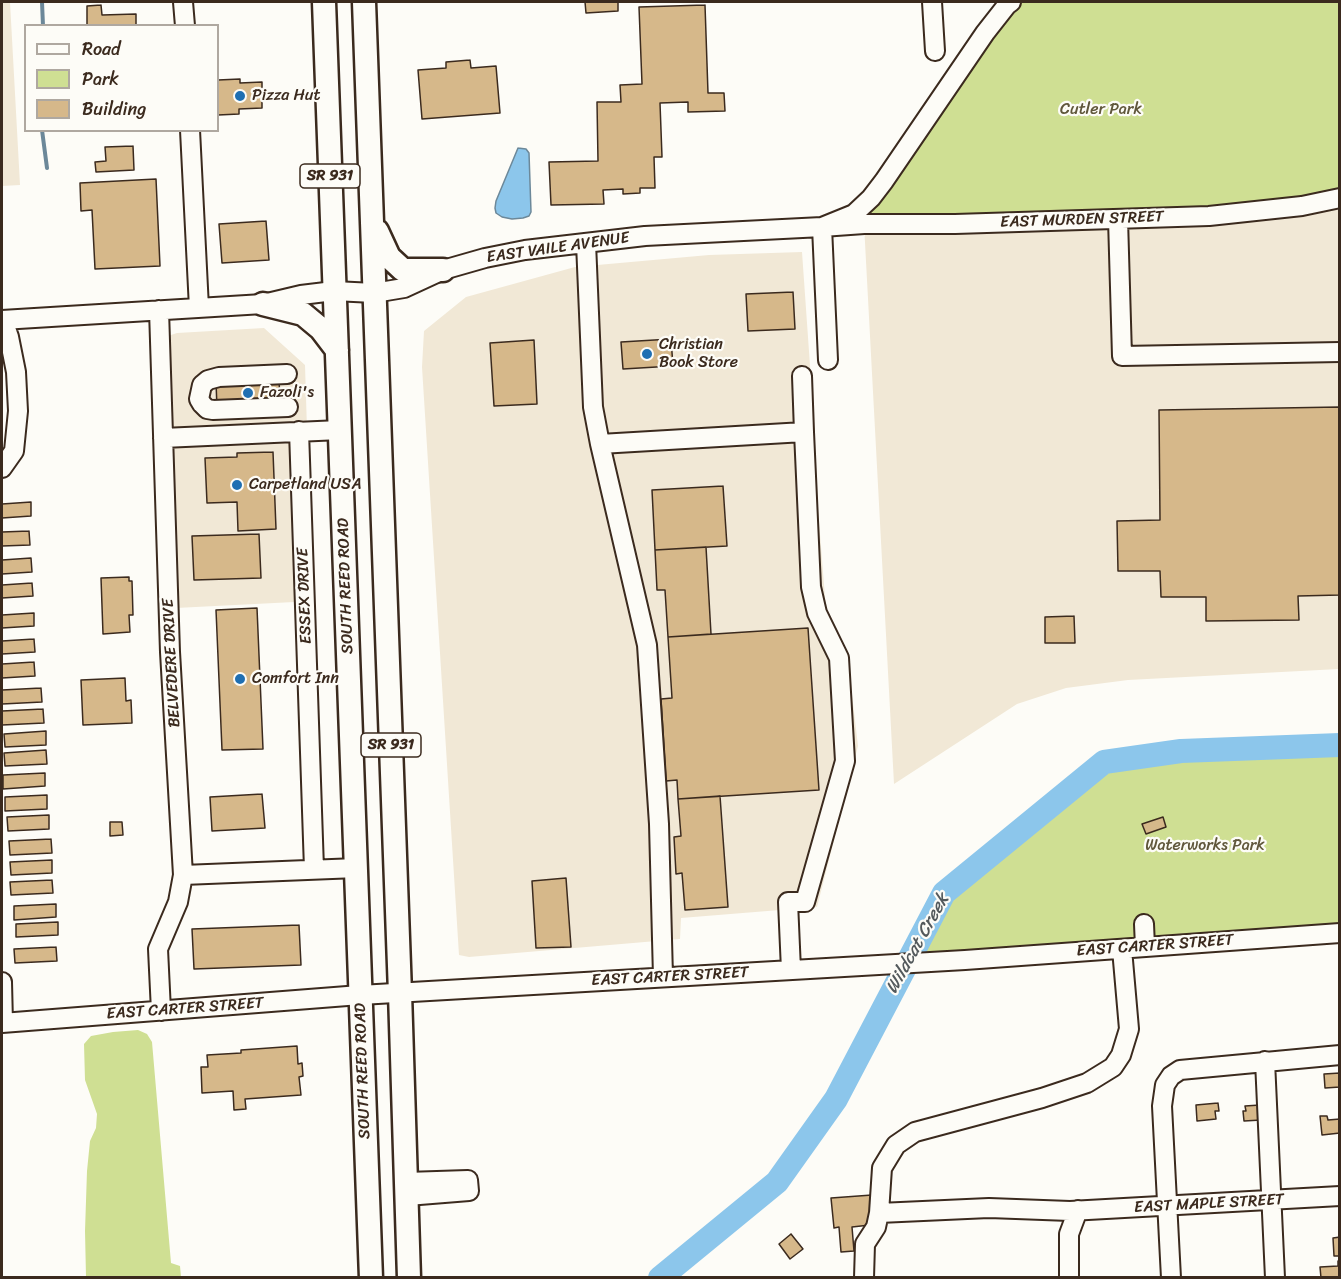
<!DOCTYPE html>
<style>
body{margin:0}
#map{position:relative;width:1341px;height:1279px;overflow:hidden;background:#fdfcf7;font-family:Sriracha,sans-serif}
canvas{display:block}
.frame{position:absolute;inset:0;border:3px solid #3b2a1e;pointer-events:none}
.legend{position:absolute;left:24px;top:24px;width:195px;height:108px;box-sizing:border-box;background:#fdfcf7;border:2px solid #afa8a0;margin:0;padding:8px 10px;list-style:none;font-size:18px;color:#3b2a1e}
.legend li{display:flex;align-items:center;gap:12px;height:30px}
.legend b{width:30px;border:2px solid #afa8a0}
</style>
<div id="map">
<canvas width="1341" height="1279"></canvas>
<div class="frame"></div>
<ul class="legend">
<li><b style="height:8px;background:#fdfcf7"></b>Road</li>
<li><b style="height:16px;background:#cfdf93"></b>Park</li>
<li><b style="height:16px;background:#d6b88a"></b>Building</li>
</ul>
</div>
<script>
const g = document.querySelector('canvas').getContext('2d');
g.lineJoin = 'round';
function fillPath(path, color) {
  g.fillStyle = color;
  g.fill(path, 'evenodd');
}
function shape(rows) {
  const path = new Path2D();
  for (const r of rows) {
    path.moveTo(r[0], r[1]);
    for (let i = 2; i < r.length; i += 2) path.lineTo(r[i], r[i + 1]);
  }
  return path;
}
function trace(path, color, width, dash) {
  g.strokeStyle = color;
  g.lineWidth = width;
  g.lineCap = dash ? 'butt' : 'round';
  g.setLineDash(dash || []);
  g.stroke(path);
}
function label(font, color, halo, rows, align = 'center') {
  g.font = font + ' Sriracha,sans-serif';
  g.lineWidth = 4.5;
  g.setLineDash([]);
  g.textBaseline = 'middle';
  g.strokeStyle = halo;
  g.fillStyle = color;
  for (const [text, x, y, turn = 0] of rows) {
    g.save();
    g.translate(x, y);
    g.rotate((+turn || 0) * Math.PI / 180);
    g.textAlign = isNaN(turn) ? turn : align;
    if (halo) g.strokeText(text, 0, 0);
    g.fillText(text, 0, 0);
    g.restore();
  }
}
fillPath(shape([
 [2,2,10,2,20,185,2,186],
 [1339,198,1339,669,1128,680,1066,688,1017,704,894,784,864,224],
 [802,252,812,394,814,458,826,610,847,652,858,746,817,907,681,918,680,939,469,957,459,955,422,367,424,331,466,297,575,267,709,255],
 [264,328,305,365,309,494,314,601,176,608,171,382,168,336,177,333]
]), '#f1e8d6');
fillPath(shape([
 [1011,2,1339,2,1339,198,1302,206,840,220,854,214],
 [1339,745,1339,933,906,963,944,893,1104,762,1181,751],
 [138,1030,147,1034,152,1042,171,1263,180,1266,181,1277,86,1277,85,1231,87,1171,90,1141,96,1128,97,1114,85,1080,84,1044,91,1036,113,1032]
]), '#cfdf93');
const water = shape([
 [518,148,526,149,529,153,531,212,529,216,523,218,512,219,502,217,496,213,495,208,496,201,518,148]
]);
fillPath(water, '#8cc6eb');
trace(water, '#6c8899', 1.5);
trace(shape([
 [42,2,43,26],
 [42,130,47,168]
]), '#6c8899', 4);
trace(shape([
 [660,1278,777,1182,836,1099,944,893,1104,762,1181,751,1340,745]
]), '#8cc6eb', 24);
const building = shape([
 [585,2,618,2,618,11,586,13,585,2],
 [101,5,102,15,136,14,136,26,87,26,87,6,101,5],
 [705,5,708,93,724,93,725,111,688,112,688,102,660,103,662,157,654,157,655,188,640,188,640,193,623,194,623,189,603,190,604,204,551,205,549,162,598,161,597,102,621,102,620,85,642,84,639,7,705,5],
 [470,60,471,68,496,66,500,113,422,119,418,70,446,68,446,62,470,60],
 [240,79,240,83,262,82,262,108,239,109,239,114,218,115,218,80,240,79],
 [133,146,134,170,96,172,95,162,106,161,105,147,133,146],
 [156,179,160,266,95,269,92,210,81,211,80,183,156,179],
 [266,221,269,260,222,263,219,224,266,221],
 [793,292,795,329,748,331,746,294,793,292],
 [671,339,673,366,623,369,621,342,671,339],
 [534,340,537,404,494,406,490,343,534,340],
 [279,378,280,405,217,408,216,382,279,378],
 [1340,407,1340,595,1298,596,1299,620,1206,621,1206,597,1161,597,1160,571,1118,571,1117,521,1160,520,1159,410,1340,407],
 [273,452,276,529,238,531,237,502,207,503,205,458,237,457,237,453,273,452],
 [723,486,727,546,655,550,652,490,723,486],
 [31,502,31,516,2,518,2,504,31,502],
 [29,531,30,545,2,546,2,532,29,531],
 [259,534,261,578,194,580,192,536,259,534],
 [706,547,711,634,668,637,665,590,657,590,655,550,706,547],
 [31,558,32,572,2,574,2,560,31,558],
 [129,577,129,581,132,581,133,615,129,615,130,632,103,634,101,578,129,577],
 [32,583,33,596,2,598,2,585,32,583],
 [257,608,263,749,222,750,216,610,257,608],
 [34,613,34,626,2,628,2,615,34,613],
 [1074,616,1075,643,1045,643,1045,617,1074,616],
 [808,628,819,790,678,799,677,780,666,781,661,699,672,698,668,637,808,628],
 [34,639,35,652,2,654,2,641,34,639],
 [34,662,35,676,2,678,2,664,34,662],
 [125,678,126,701,131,700,132,723,83,725,81,680,125,678],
 [41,688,42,702,2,704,2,690,41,688],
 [43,709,44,723,2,725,2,711,43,709],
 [46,731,46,745,5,747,4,734,46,731],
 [46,750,47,764,5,766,4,753,46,750],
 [45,773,45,786,3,789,3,775,45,773],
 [262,794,265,828,212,831,210,797,262,794],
 [47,795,47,809,5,811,5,797,47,795],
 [720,796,728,907,685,910,682,873,676,874,674,837,681,836,678,799,720,796],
 [49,815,49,829,8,831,7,817,49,815],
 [1163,817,1166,827,1146,834,1142,824,1163,817],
 [110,822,122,822,123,835,110,836,110,822],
 [51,839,52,853,10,855,9,841,51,839],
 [52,860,52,873,11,875,10,862,52,860],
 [566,878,571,947,536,948,532,881,566,878],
 [52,880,53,893,11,895,10,882,52,880],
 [56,904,56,917,14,920,14,906,56,904],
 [58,922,58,935,16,937,16,924,58,922],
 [299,925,301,965,194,969,192,929,299,925],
 [56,947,57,961,15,963,14,949,56,947],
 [297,1046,298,1064,302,1063,303,1076,299,1077,301,1095,245,1099,246,1109,234,1110,233,1091,202,1093,201,1067,208,1067,207,1055,241,1053,241,1050,297,1046],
 [1340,1073,1340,1087,1325,1088,1324,1074,1340,1073],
 [1218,1103,1219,1111,1215,1111,1216,1119,1197,1121,1196,1105,1218,1103],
 [1260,1105,1261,1120,1244,1121,1243,1111,1246,1111,1245,1106,1260,1105],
 [1320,1116,1327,1116,1328,1120,1340,1119,1340,1133,1322,1135,1320,1116],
 [872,1195,870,1225,852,1227,854,1251,841,1252,839,1227,834,1228,831,1198,872,1195],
 [791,1234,803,1249,790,1259,779,1244,791,1234],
 [1340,1237,1340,1256,1334,1256,1333,1238,1340,1237],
 [1338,1261,1340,1261,1340,1278,1321,1278,1320,1267,1338,1266,1338,1261]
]);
fillPath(building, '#d6b88a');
trace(building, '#3b2a1e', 1.5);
const minor = shape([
 [183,2,185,26],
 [932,2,935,51],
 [190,130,199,308],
 [1118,219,1122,356,1340,352],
 [586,243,593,407,600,444,647,645,659,824,663,977],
 [159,310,170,652,183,875,178,902,158,949,161,1011],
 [2,320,263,304,301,295,334,291,374,293,404,288,443,270,485,258,525,250,645,236,822,227,854,214,871,198,884,181,985,33,1007,5,1011,2],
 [828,360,822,227,864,224,955,224,1209,216,1302,206,1340,198],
 [287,374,219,377,208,380,202,385,199,399,202,404,207,409,213,410,288,407],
 [802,376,804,432],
 [299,431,314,869],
 [163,438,340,430],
 [600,444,804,432,811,587,817,613,839,658,845,761,805,902,788,902,791,970],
 [2,468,14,451,18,411,16,372,9,337,3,320],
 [183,875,357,868],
 [1144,924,1145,947],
 [2,982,3,1023],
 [2,1023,360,995,965,960,1340,933],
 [1265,1061,1275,1278],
 [406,1182,468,1180,469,1191,407,1196],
 [879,1213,989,1208,1070,1211,1340,1196],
 [864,1278,865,1244,876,1227,879,1213,882,1168,896,1145,915,1132,1042,1098,1087,1083,1113,1067,1121,1055,1129,1029,1122,949],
 [1069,1278,1069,1234,1078,1210],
 [1171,1278,1162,1106,1165,1085,1171,1076,1180,1070,1340,1055]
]);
const major = shape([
 [324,2,371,1278],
 [364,2,400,993,409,1278],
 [377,231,389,257,403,270,443,270],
 [263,304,303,314,321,329,337,350]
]);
trace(minor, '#3b2a1e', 22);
trace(major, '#3b2a1e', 27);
trace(minor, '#fdfcf7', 18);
trace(major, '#fdfcf7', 22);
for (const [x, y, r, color] of [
 [240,96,6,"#1f6fb2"],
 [647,354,6,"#1f6fb2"],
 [248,393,6,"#1f6fb2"],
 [237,485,6,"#1f6fb2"],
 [240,679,6,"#1f6fb2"]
]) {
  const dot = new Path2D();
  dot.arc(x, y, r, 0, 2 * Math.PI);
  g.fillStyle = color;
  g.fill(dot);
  trace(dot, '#fdfcf7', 2);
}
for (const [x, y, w] of [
 [330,176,60],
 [391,745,60]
]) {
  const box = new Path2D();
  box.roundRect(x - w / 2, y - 12, w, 24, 4.5);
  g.fillStyle = '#fdfcf7';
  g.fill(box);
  trace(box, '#3b2a1e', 1.5);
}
label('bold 15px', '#3b2a1e', null, [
 ["SR 931",330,176],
 ["SR 931",391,745]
]);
label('16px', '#3b2a1e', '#fdfcf7', [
 ["Pizza Hut",252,96],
 ["Christian",659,345],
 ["Book Store",659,363],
 ["Fazoli's",260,393],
 ["Carpetland USA",249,485],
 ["Comfort Inn",252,679]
], 'left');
label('16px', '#60573b', '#fdfcf7', [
 ["Cutler Park",1101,110],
 ["Waterworks Park",1205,846]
]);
label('16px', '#3b2a1e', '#fdfcf7', [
 ["EAST MURDEN STREET",1082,220,-2],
 ["EAST VAILE AVENUE",558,248,-8],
 ["SOUTH REED ROAD",346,586,-92],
 ["ESSEX DRIVE",305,596,-92],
 ["BELVEDERE DRIVE",172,663,-93],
 ["EAST CARTER STREET",1155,946,-4],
 ["EAST CARTER STREET",670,977,-3],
 ["EAST CARTER STREET",185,1009,-4],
 ["SOUTH REED ROAD",363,1071,-92],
 ["EAST MAPLE STREET",1209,1204,-3]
]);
label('italic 18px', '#53595c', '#fdfcf7', [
 ["Wildcat Creek",918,944,-61]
]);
</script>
